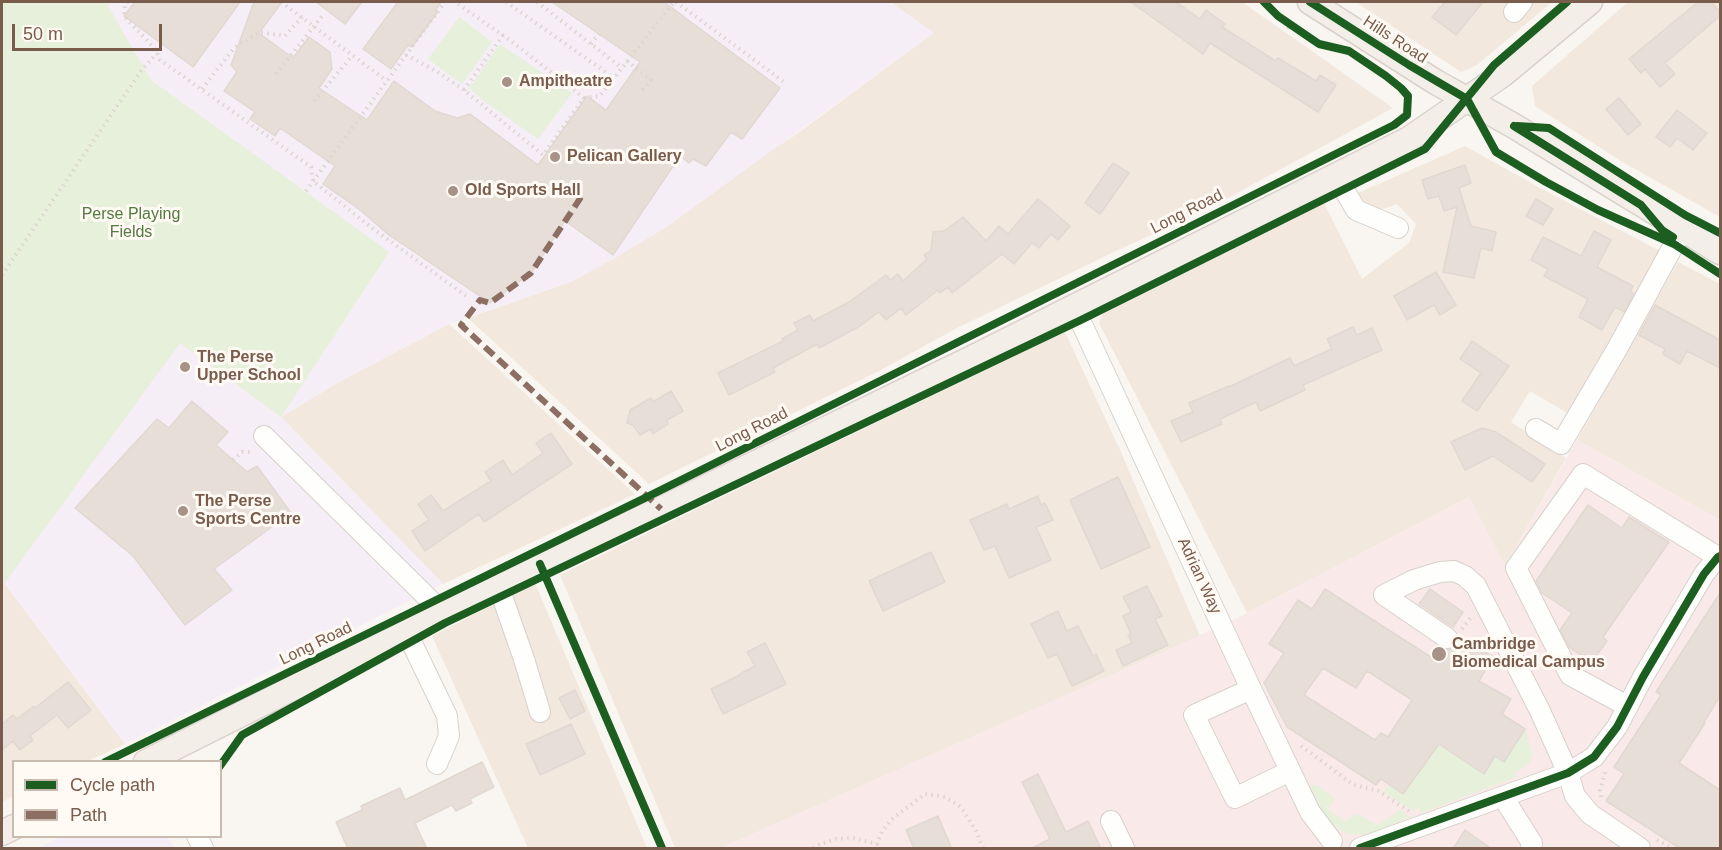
<!DOCTYPE html>
<style>
body{margin:0}
#map{position:relative;width:1722px;height:850px;overflow:hidden;background:#f9f5f0;font-family:Helvetica,sans-serif}
canvas{display:block}
.frame{position:absolute;inset:0;border:3px solid #7a5c4d;pointer-events:none}
.legend{position:absolute;left:12px;top:760px;width:210px;height:78px;box-sizing:border-box;background:#fffaf3;border:2px solid #cabbb1;margin:0;padding:8px 10px;list-style:none;font-size:18px;color:#7a5c4d}
.legend li{display:flex;align-items:center;gap:12px;height:30px}
.legend b{width:30px;border:2px solid #cabbb1}
.scale{position:absolute;left:12px;top:24px;width:150px;height:27px;box-sizing:border-box;border:3px solid #7a5c4d;border-top:0;padding-left:8px;font-size:18px;line-height:21px;white-space:nowrap;color:#7a5c4d;-webkit-text-stroke:4px #fffaf3;paint-order:stroke}
</style>
<div id="map">
<canvas width="1722" height="850"></canvas>
<div class="frame"></div>
<ul class="legend">
<li><b style="height:8px;background:#1b5e20"></b>Cycle path</li>
<li><b style="height:8px;background:#8d6e63"></b>Path</li>
</ul>
<div class="scale">50 m</div>
</div>
<script>
const g = document.querySelector('canvas').getContext('2d');
g.lineJoin = 'round';
function fillPath(path, color) {
  g.fillStyle = color;
  g.fill(path, 'evenodd');
}
function shape(rows) {
  const path = new Path2D();
  for (const r of rows) {
    path.moveTo(r[0], r[1]);
    for (let i = 2; i < r.length; i += 2) path.lineTo(r[i], r[i + 1]);
  }
  return path;
}
function trace(path, color, width, dash) {
  g.strokeStyle = color;
  g.lineWidth = width;
  g.lineCap = dash ? 'butt' : 'round';
  g.setLineDash(dash || []);
  g.stroke(path);
}
function label(font, color, halo, rows, align = 'center') {
  g.font = font + ' Helvetica,sans-serif';
  g.lineWidth = 6;
  g.setLineDash([]);
  g.textBaseline = 'middle';
  g.strokeStyle = halo;
  g.fillStyle = color;
  for (const [text, x, y, turn = 0] of rows) {
    g.save();
    g.translate(x, y);
    g.rotate((+turn || 0) * Math.PI / 180);
    g.textAlign = isNaN(turn) ? turn : align;
    if (halo) g.strokeText(text, 0, 0);
    g.fillText(text, 0, 0);
    g.restore();
  }
}
fillPath(shape([
 [890,2,1242,2,1393,108,1204,211,1118,250,955,329,879,371,649,484,468,318,573,281,668,226,759,158,797,134,933,33],
 [1356,2,1552,2,1477,65,1461,72],
 [1628,2,1720,2,1720,217,1621,161,1535,106,1532,86],
 [1465,146,1540,188,1660,251,1569,414,1530,391,1511,422,1566,458,1505,566,1469,497,1247,613,1099,323,1106,305,1323,201,1362,279,1409,243,1416,224,1397,204,1373,212,1358,193],
 [1678,262,1720,284,1720,520,1577,440],
 [449,324,635,494,443,584,281,417,337,383],
 [1065,332,1121,452,1200,636,721,848,675,848,560,575],
 [2,580,125,744,88,761,14,762,13,796,2,802],
 [535,583,647,848,528,848,432,636]
]), '#f2e8de');
fillPath(shape([
 [2,2,890,2,934,33,668,226,615,258,573,281,449,324,337,383,281,417,443,584,125,744,2,580],
 [62,836,168,837,174,848,38,848]
]), '#f6eef6');
fillPath(shape([
 [1577,440,1720,520,1720,848,721,848,1230,622,1469,497,1505,566]
]), '#fae9e9');
fillPath(shape([
 [2,2,111,2,108,6,151,80,389,252,281,417,180,343,4,584,2,580],
 [459,17,492,42,462,84,428,59],
 [500,44,572,93,538,139,481,99,469,88],
 [1525,729,1533,754,1528,765,1515,772,1517,777,1421,813,1419,808,1414,811,1383,792,1389,785,1403,794,1439,744,1484,774,1495,756,1504,762],
 [1317,785,1335,798,1328,809,1345,821,1355,815,1360,815,1378,825,1400,810,1411,817,1366,835,1347,834,1335,827,1324,815,1310,786]
]), '#e7f0db');
const building = shape([
 [135,2,240,2,193,67,124,16,135,2],
 [254,2,282,2,259,33,293,58,309,37,330,52,332,69,319,88,367,120,394,81,435,111,457,118,470,114,538,165,587,96,606,110,640,62,552,2,664,2,780,88,742,139,731,132,706,166,693,159,689,163,680,156,613,255,565,221,531,273,490,303,389,235,360,210,323,184,335,166,280,128,275,136,250,119,255,112,224,91,237,72,231,65,254,2],
 [316,2,362,2,345,24,316,2],
 [398,2,441,2,435,11,437,13,412,47,408,45,391,69,363,49,398,2],
 [1131,2,1176,2,1200,19,1206,10,1225,24,1222,27,1276,61,1278,58,1316,81,1320,75,1336,85,1318,112,1210,43,1203,54,1131,2],
 [1445,2,1483,2,1456,35,1432,17,1445,2],
 [1698,2,1711,2,1720,12,1720,16,1665,63,1675,74,1660,87,1645,69,1641,73,1629,59,1698,2],
 [1619,98,1641,124,1628,135,1606,109,1619,98],
 [1677,110,1707,133,1693,150,1677,138,1670,147,1656,137,1677,110],
 [1113,163,1129,173,1100,214,1085,203,1113,163],
 [1465,165,1471,183,1459,188,1471,226,1496,232,1492,251,1481,248,1474,278,1443,272,1457,207,1444,211,1439,196,1428,199,1422,180,1465,165],
 [1038,199,1070,226,1058,240,1051,234,1039,248,1032,243,1014,264,1002,254,952,293,948,287,940,293,938,290,906,315,901,308,886,320,879,312,860,326,819,348,817,344,773,368,775,372,729,395,718,373,783,341,782,339,798,330,794,323,810,315,813,321,849,302,886,275,890,280,898,274,903,281,927,259,924,255,931,250,933,232,944,231,963,217,986,241,999,226,1008,234,1038,199],
 [1536,199,1553,209,1543,225,1526,216,1536,199],
 [1594,231,1611,240,1597,267,1633,286,1630,292,1634,294,1624,312,1615,307,1602,330,1579,317,1588,299,1544,276,1548,269,1531,260,1543,237,1581,256,1594,231],
 [1436,272,1456,305,1440,315,1434,305,1407,320,1394,296,1436,272],
 [1655,305,1720,340,1720,368,1687,351,1680,364,1663,354,1665,349,1639,335,1655,305],
 [1353,327,1357,335,1372,328,1382,350,1303,385,1305,390,1260,411,1256,402,1220,419,1222,424,1181,442,1171,421,1193,412,1189,403,1229,386,1229,387,1290,358,1294,366,1332,349,1327,339,1353,327],
 [1472,341,1509,366,1477,411,1462,401,1481,373,1460,359,1472,341],
 [671,391,683,411,667,420,668,424,653,434,651,429,640,435,633,425,627,423,630,410,651,398,653,402,671,391],
 [192,401,228,432,216,445,247,472,257,466,291,513,214,569,232,590,185,625,133,556,75,508,157,419,169,428,192,401],
 [1482,428,1496,432,1545,464,1532,482,1493,456,1465,470,1451,442,1482,428],
 [551,433,572,464,484,522,479,514,425,551,412,531,429,520,418,504,431,495,443,511,491,481,485,472,503,460,512,475,543,453,536,443,551,433],
 [1118,477,1150,547,1101,569,1070,500,1118,477],
 [1038,496,1041,505,1045,503,1053,520,1036,527,1051,560,1009,578,995,546,984,550,970,520,1007,504,1009,509,1038,496],
 [1588,505,1622,528,1629,517,1669,542,1603,637,1607,641,1592,662,1569,647,1560,630,1572,613,1542,593,1536,581,1588,505],
 [931,552,945,582,883,611,869,581,931,552],
 [1147,586,1162,616,1155,619,1168,645,1123,666,1116,650,1132,643,1128,635,1131,634,1123,616,1131,612,1123,597,1147,586],
 [1325,589,1437,661,1445,650,1452,649,1457,645,1459,639,1458,635,1493,657,1479,681,1511,699,1502,714,1525,729,1504,762,1495,756,1484,774,1439,744,1403,794,1381,779,1376,785,1287,727,1264,683,1284,653,1269,644,1298,600,1312,609,1325,589],
 [1323,668,1356,688,1367,671,1412,700,1388,737,1381,733,1375,740,1304,695,1323,668],
 [1430,589,1463,612,1453,627,1419,604,1430,589],
 [1720,593,1720,696,1704,722,1705,723,1679,763,1720,790,1720,849,1681,849,1606,801,1624,774,1614,767,1661,695,1656,692,1720,593],
 [1058,611,1067,631,1078,626,1093,656,1096,654,1104,671,1072,686,1057,654,1048,658,1031,624,1058,611],
 [765,643,786,684,723,714,711,689,740,675,740,674,755,666,747,652,765,643],
 [68,682,91,710,68,728,57,715,30,736,33,740,20,750,13,741,2,750,2,724,13,715,17,719,34,706,35,708,68,682],
 [575,690,585,711,570,719,559,698,575,690],
 [571,724,585,754,540,775,526,744,571,724],
 [482,762,494,787,470,799,472,803,456,811,452,805,415,823,427,849,348,849,336,822,362,810,361,806,400,788,405,800,482,762],
 [1038,774,1066,832,1088,821,1101,849,1030,849,1050,839,1022,782,1038,774],
 [938,816,952,849,914,849,906,830,938,816],
 [1465,830,1492,849,1453,849,1465,830]
]);
fillPath(building, '#e6ded7');
trace(building, '#e2d8d2', 1.5);
const minor = shape([
 [1514,12,1522,2],
 [1336,176,1356,210,1398,228],
 [1074,307,1251,689,1310,812,1332,841],
 [1536,429,1561,444,1617,349,1682,230],
 [264,436,432,602,439,615],
 [498,585,524,659,540,712],
 [406,631,447,716,449,736,437,764],
 [1447,638,1384,595,1414,580,1440,572,1454,571,1465,576,1476,586,1540,711,1568,773,1575,796,1590,814,1640,848],
 [1251,689,1194,715,1235,798,1290,771],
 [1627,706,1570,675,1516,568,1583,474,1718,557],
 [1505,797,1508,805,1532,843,1531,848],
 [1111,821,1124,848],
 [197,836,203,848],
 [1360,848,1568,773,1594,757,1617,727,1643,677,1704,574,1718,557,1720,556]
]);
const major = shape([
 [1310,2,1434,81,1514,126,1720,252],
 [146,762,498,585,661,509,972,358,1409,139,1502,75,1590,2],
 [2,833,14,827]
]);
trace(minor, '#d7d1cb', 22);
trace(major, '#dad1cc', 27);
trace(shape([
 [128,2,125,4,124,16,156,50,160,60,311,167,313,181,372,228,469,298],
 [281,2,387,81],
 [506,2,614,78],
 [537,2,622,68],
 [676,2,784,82],
 [1288,29,1294,20],
 [591,44,599,34],
 [406,55,436,71,464,90,543,155,584,98,511,41,455,2],
 [627,61,651,80,641,92],
 [276,74,323,15],
 [202,89,234,48,260,32,285,36,302,17],
 [464,90,503,35],
 [584,98,600,96,674,2],
 [314,101,353,55],
 [306,191,445,2],
 [2,275,141,71,157,53],
 [233,460,242,452,253,452],
 [1462,629,1472,616],
 [1301,746,1354,785,1378,791,1409,811],
 [1601,797,1600,791,1605,772],
 [1657,840,1672,848],
 [813,848,818,845,836,839,853,838,877,844,882,831,892,819,925,794,945,797,961,807,976,831,983,848]
]), '#dcd5d0', 4, [1.5, 4.5]);
trace(minor, '#fefefd', 20);
trace(major, '#f3eee8', 24);
trace(shape([
 [581,197,531,273,490,303,480,300,461,325,661,509]
]), '#8d6e63', 6, [12, 6]);
trace(shape([
 [1310,2,1409,65,1467,99],
 [1467,99,1496,152,1546,182,1598,210,1674,244,1720,274],
 [1514,126,1641,205,1662,230,1673,237],
 [1517,126,1549,128,1685,215,1720,233],
 [540,564,662,848],
 [105,762,649,496,1394,125,1407,115,1408,96,1401,88,1386,76,1349,51,1319,44,1278,16,1264,2],
 [220,766,242,735,445,623,1081,320,1425,149,1494,65,1567,2],
 [1360,848,1568,773,1594,757,1617,727,1643,677,1704,574,1718,557,1720,556]
]), '#1b5e20', 8);
for (const [x, y, r, color] of [
 [507,82,6,"#a69286"],
 [555,157,6,"#a69286"],
 [453,191,6,"#a69286"],
 [185,367,6,"#a69286"],
 [183,511,6,"#a69286"],
 [1439,654,8,"#a69286"]
]) {
  const dot = new Path2D();
  dot.arc(x, y, r, 0, 2 * Math.PI);
  g.fillStyle = color;
  g.fill(dot);
  trace(dot, '#fffaf3', 2);
}
label('16px', '#7a5c4d', '#fffaf3', [
 ["Hills Road",1395,40,33],
 ["Long Road",1187,212,-27],
 ["Long Road",752,430,-27],
 ["Adrian Way",1199,576,65],
 ["Long Road",316,644,-26]
]);
label('bold 16px', '#7a5c4d', '#fffaf3', [
 ["Ampitheatre",519,82],
 ["Pelican Gallery",567,157],
 ["Old Sports Hall",465,191],
 ["The Perse",197,358],
 ["Upper School",197,376],
 ["The Perse",195,502],
 ["Sports Centre",195,520],
 ["Cambridge",1452,645],
 ["Biomedical Campus",1452,663]
], 'left');
label('16px', '#537a41', '#fffaf3', [
 ["Perse Playing",131,215],
 ["Fields",131,233]
]);
</script>
